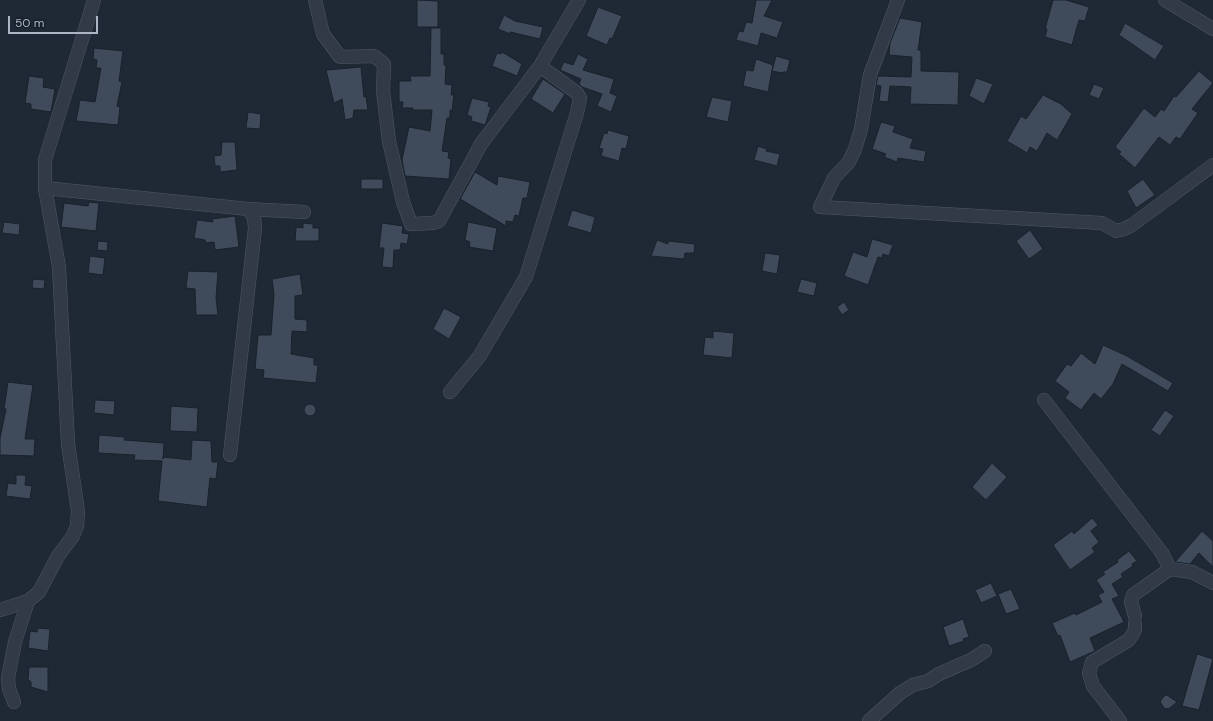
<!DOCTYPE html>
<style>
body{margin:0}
#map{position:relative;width:1213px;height:721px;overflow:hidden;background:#1e2935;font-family:"DM Sans",sans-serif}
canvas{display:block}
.scale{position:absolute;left:8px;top:16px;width:90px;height:18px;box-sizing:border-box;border:2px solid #abb5c4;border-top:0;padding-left:5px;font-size:12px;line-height:14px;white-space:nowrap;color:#abb5c4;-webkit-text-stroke:3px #17202a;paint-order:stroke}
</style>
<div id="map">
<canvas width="1213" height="721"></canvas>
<div class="scale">50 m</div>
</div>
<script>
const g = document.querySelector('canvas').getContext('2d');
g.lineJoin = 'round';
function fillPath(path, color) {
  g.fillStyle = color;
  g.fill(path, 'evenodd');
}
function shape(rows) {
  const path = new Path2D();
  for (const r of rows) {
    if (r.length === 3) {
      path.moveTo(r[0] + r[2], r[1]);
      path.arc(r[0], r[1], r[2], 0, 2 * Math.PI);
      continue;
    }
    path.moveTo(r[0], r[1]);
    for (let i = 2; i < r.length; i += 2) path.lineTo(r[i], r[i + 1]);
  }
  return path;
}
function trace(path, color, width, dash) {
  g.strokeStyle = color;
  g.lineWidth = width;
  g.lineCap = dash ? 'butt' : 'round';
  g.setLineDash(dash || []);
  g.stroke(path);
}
const building = shape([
 [417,0,438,1,438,27,417,27,417,0],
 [756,0,772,0,764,16,783,22,777,38,761,33,758,46,736,40,739,31,743,32,746,22,752,23,756,0],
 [1053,0,1066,0,1089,7,1085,21,1079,20,1072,45,1045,37,1047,29,1045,29,1053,0],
 [598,7,622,16,612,39,610,38,607,45,586,36,598,7],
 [504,15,515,21,543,27,540,39,510,32,510,34,498,29,504,15],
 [900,18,922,22,918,50,921,50,921,71,959,72,958,105,910,104,911,87,890,86,888,102,879,101,881,86,876,85,878,76,911,77,912,57,889,55,890,43,900,18],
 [1125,23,1164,46,1155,60,1119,35,1125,23],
 [431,28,441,28,441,54,444,54,444,65,446,65,445,84,452,85,451,95,454,95,452,111,450,110,450,118,447,118,442,151,449,152,448,158,451,159,449,179,405,176,402,160,409,127,430,131,432,110,412,110,413,108,402,108,403,102,399,102,399,81,411,81,410,76,430,76,431,28],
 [94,48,123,51,119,81,122,82,117,106,120,107,118,125,76,121,80,100,95,102,101,68,96,68,97,60,93,59,94,48],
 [502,52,522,64,517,76,492,66,497,53,501,54,502,52],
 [578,54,588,59,583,70,614,79,610,93,617,96,611,112,597,106,602,94,582,87,579,84,581,79,560,70,564,62,573,65,578,54],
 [776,56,790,60,787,72,783,72,782,73,772,71,776,56],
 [756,59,773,65,768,92,743,86,746,70,753,71,756,59],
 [361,67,364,97,366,96,368,110,354,110,353,118,345,120,342,99,334,103,326,70,361,67],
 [1199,71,1213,83,1192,109,1198,113,1180,139,1176,137,1170,145,1159,137,1135,168,1119,154,1121,152,1115,147,1144,108,1155,117,1161,109,1164,111,1174,96,1176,97,1199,71],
 [29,76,44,78,43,87,55,89,51,112,31,109,31,104,25,103,29,76],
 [976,78,993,84,984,104,969,96,976,78],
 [543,79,565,94,553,113,531,99,543,79],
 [1094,84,1104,88,1099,99,1089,95,1094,84],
 [1043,95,1061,104,1072,114,1057,140,1047,133,1037,151,1030,147,1027,153,1007,141,1021,116,1026,119,1043,95],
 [712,97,732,101,728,122,706,117,712,97],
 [472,98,489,102,488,106,491,107,485,125,471,121,472,117,467,115,472,98],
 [248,112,261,114,260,129,246,128,248,112],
 [881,122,895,126,893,132,913,139,910,148,926,151,924,162,898,158,897,162,884,157,886,154,872,149,881,122],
 [608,130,629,136,626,149,622,148,619,161,601,156,603,149,599,148,604,133,607,134,608,130],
 [222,142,235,142,237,170,220,172,220,166,215,166,214,156,221,155,222,142],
 [758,146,767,149,766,151,780,154,777,166,754,160,758,146],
 [475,172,497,185,498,176,530,182,527,198,523,198,519,216,515,215,513,222,506,221,506,226,460,199,475,172],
 [361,179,383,179,383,189,361,189,361,179],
 [1143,179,1155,195,1136,208,1127,191,1143,179],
 [89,202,99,203,96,231,61,227,64,203,88,206,89,202],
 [572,210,595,217,591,233,567,226,572,210],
 [235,216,239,247,215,250,214,242,206,243,205,240,194,238,197,220,213,222,212,219,235,216],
 [4,222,20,224,19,235,2,233,4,222],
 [468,222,497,228,493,251,469,247,470,242,465,240,468,222],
 [303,223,313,224,313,228,319,228,319,241,295,241,296,227,303,228,303,223],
 [382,223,403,226,402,233,409,234,407,244,401,243,400,250,394,250,393,268,382,267,384,248,379,248,382,223],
 [1030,230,1043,249,1029,259,1016,241,1030,230],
 [872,239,893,245,889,256,883,254,882,258,878,257,868,285,844,276,853,252,867,257,872,239],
 [657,240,668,244,668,241,695,244,694,253,685,253,684,259,651,256,657,240],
 [98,241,108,242,107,251,97,250,98,241],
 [765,253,780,255,777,274,762,271,765,253],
 [90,256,105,258,103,275,88,273,90,256],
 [188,271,218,272,216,298,218,315,196,315,195,289,186,288,188,271],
 [300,274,303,295,295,296,295,319,307,320,307,332,292,331,291,354,314,358,314,365,318,365,316,383,263,378,264,370,255,369,258,335,271,335,274,294,272,279,300,274],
 [33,279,45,280,44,289,32,288,33,279],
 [801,279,817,283,814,296,797,292,801,279],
 [844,302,849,310,842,315,837,307,844,302],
 [444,308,461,317,449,339,433,329,444,308],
 [713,331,734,333,732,358,703,355,705,337,713,338,713,331],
 [1103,345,1127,356,1173,383,1168,391,1122,364,1113,384,1101,399,1094,393,1081,410,1065,398,1069,392,1055,381,1067,364,1071,366,1081,353,1095,364,1103,345],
 [8,382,33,385,25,439,35,439,34,456,0,455,0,438,6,409,4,409,8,382],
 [95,400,115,401,114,415,94,413,95,400],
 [310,410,6],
 [171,406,198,408,197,432,170,431,171,406],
 [1165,410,1174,416,1160,436,1151,430,1165,410],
 [99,435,125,437,124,440,164,443,163,459,163,457,191,460,192,440,211,441,212,462,218,462,216,479,210,478,207,507,158,501,162,461,134,460,135,455,98,453,99,435],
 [992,463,1007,477,986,500,972,487,992,463],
 [16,475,26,475,25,485,32,486,30,499,6,496,8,483,16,484,16,475],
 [1092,518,1098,525,1091,531,1099,542,1092,548,1095,552,1070,570,1053,545,1072,531,1074,534,1092,518],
 [1202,531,1213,541,1213,567,1199,553,1190,564,1175,562,1202,531],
 [1129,551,1137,561,1132,564,1133,566,1121,574,1123,577,1112,584,1119,596,1112,599,1124,622,1090,638,1095,651,1070,662,1060,635,1058,636,1052,623,1075,613,1076,615,1102,602,1098,595,1104,592,1096,580,1105,574,1103,572,1118,562,1117,560,1129,551],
 [991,583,997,596,981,603,975,590,991,583],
 [1011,589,1020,609,1006,614,998,594,1011,589],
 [963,619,969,637,963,639,964,641,949,646,943,627,963,619],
 [38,628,50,629,48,651,28,648,30,631,37,632,38,628],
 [1197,654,1213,659,1199,710,1182,706,1197,654],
 [29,667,48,667,48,692,31,687,31,682,28,680,29,667],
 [1167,695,1177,702,1170,708,1165,709,1160,702,1164,696,1167,695]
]);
fillPath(building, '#3f4b5b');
trace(building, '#19222c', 1);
const minor = shape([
 [315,0,323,34,340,57,374,56,384,64,383,91,389,141,403,202,411,224,433,223,439,221,481,144,540,66,579,0],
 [898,0,870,75,861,129,855,149,849,162,834,178,820,207,1102,223,1116,231,1124,229,1132,225,1213,165],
 [1165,0,1213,29],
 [45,188,248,209,254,217,255,228,230,455],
 [248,209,304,212],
 [450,392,479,357,526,277,577,113,580,98,577,93,540,66],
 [1044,400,1162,553,1170,569,1192,572,1213,583],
 [0,610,28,601,39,592,58,556,73,536,77,526,78,511,68,444,59,267,45,188,45,160,94,0],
 [1135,616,1131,602,1133,595,1170,569],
 [14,702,9,689,8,678,15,642,28,601],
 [869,721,900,693,913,685,928,681,939,674,971,660,985,651],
 [1120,721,1093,686,1089,673,1092,662,1129,640,1135,630,1135,623]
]);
trace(minor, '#4f5864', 14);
trace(minor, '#313a46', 13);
</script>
